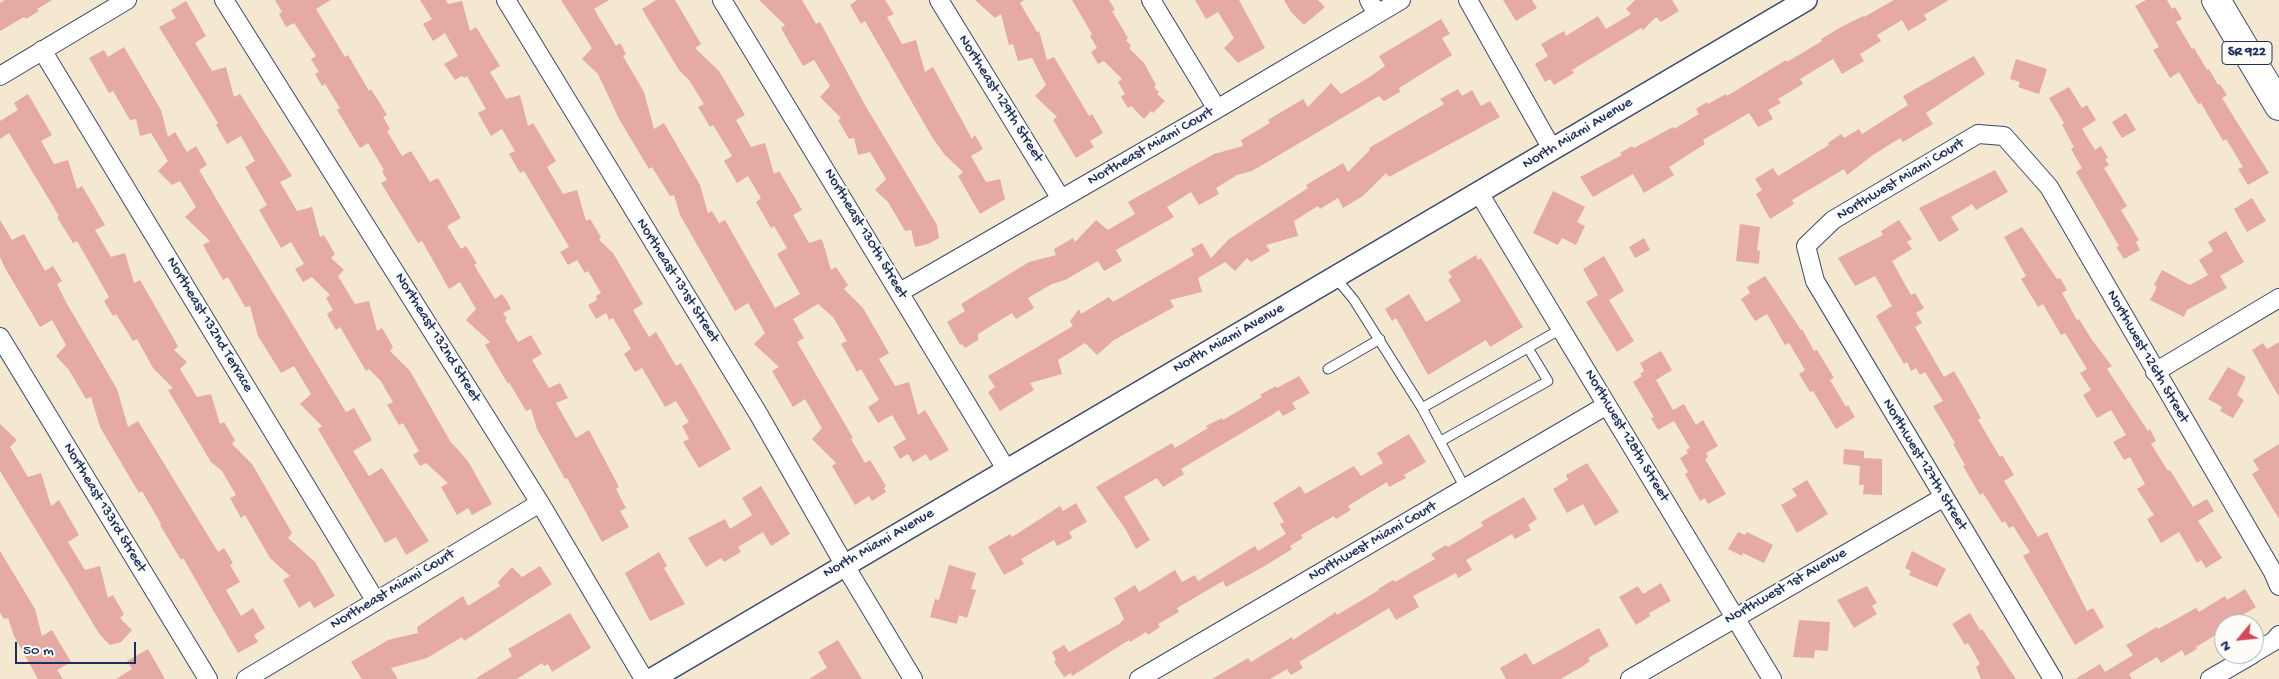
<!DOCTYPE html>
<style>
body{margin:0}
#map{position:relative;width:2279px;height:679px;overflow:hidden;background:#f4e8d0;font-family:"Gochi Hand",sans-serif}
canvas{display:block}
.north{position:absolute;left:2214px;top:614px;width:50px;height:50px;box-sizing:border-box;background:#fdfcf7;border:1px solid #a3aaba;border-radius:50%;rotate:242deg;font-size:14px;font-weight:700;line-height:20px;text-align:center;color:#1b2f5e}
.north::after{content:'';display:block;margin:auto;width:18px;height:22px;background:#d1495b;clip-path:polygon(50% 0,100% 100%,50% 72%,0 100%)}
.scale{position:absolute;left:15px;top:642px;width:121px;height:22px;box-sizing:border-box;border:2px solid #1b2f5e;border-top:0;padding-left:6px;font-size:15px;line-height:18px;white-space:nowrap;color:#1b2f5e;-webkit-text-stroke:4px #fdfcf7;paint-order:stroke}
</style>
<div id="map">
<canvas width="2279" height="679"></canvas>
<div class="north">N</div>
<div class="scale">50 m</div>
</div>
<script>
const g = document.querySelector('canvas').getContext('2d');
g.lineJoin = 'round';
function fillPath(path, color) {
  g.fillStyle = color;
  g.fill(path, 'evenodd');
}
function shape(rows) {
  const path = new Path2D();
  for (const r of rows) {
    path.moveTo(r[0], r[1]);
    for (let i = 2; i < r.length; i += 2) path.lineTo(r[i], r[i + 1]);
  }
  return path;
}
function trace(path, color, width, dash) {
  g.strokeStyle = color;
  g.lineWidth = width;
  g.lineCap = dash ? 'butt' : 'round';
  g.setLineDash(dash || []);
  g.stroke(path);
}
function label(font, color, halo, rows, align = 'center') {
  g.font = font + ' "Gochi Hand",sans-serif';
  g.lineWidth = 4;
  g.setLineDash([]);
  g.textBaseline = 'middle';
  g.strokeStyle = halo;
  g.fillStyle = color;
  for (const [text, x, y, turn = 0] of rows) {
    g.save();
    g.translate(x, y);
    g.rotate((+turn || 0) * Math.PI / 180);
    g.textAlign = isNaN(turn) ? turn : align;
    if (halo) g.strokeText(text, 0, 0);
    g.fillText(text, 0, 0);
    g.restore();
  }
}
fillPath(shape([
 [5,0,52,0,37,9,39,11,26,19,24,17,0,31,0,3],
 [275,0,331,0,316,9,345,57,348,55,369,91,371,89,387,115,383,117,390,129,387,131,402,156,411,151,430,182,438,178,461,218,447,226,461,249,466,246,477,263,474,265,495,299,502,294,507,301,511,309,503,313,507,319,505,320,518,342,531,335,542,354,532,360,549,388,560,383,568,398,556,403,576,438,589,430,619,487,616,489,626,508,620,511,629,527,602,542,567,478,565,479,537,429,531,409,526,411,509,382,508,384,485,345,490,342,466,320,476,309,460,282,449,289,422,241,418,243,381,183,387,180,382,171,384,170,368,143,360,148,337,110,340,108,325,84,322,86,315,74,319,72,311,59,316,56,294,23,286,27,279,14,282,12],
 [420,0,446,0,448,4,462,1,470,31,476,27,500,66,490,72,506,99,520,95,528,126,533,123,556,161,547,167,563,194,577,190,586,221,590,219,601,237,599,240,613,253,643,304,633,310,649,337,656,332,676,366,681,363,731,449,699,468,683,442,689,439,682,426,689,422,676,401,665,407,642,368,635,372,624,354,631,349,613,318,609,320,606,313,596,319,588,305,597,300,596,296,601,293,588,271,585,273,577,260,568,265,560,252,569,247,524,171,520,173,509,154,515,151,502,129,491,136,478,113,486,109,467,76,464,78,462,76,455,80,444,64,458,56,445,33,433,41,423,24,432,19],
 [561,0,609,0,594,9,616,46,620,43,626,54,623,56,644,92,654,129,664,123,700,185,708,213,712,211,719,223,725,220,775,308,800,294,777,254,787,248,774,226,771,228,756,202,761,198,748,176,737,183,724,161,732,156,713,125,710,127,698,107,704,104,689,80,679,70,642,9,656,0,675,0,701,44,695,48,719,71,745,115,736,120,751,147,765,143,774,174,779,171,802,210,793,215,809,243,822,239,831,270,836,267,848,285,844,289,863,308,889,353,879,359,895,386,909,382,918,415,925,410,949,450,930,461,926,454,913,462,908,454,900,459,893,447,906,439,892,415,878,423,868,407,879,400,861,369,857,372,841,344,847,341,833,317,818,304,793,319,804,338,797,342,853,438,851,439,865,463,870,460,886,486,884,488,886,492,872,501,869,496,855,505,832,466,836,463,812,439,822,428,805,399,793,407,772,371,779,367,754,344,765,333,748,303,735,311,680,215,674,195,670,196,652,167,649,169,619,119,598,74,582,59,592,48],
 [759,0,802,0,816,24,820,22,865,105,937,225,939,238,928,244,915,247,911,230,905,231,888,202,875,190,886,179,870,152,858,155,854,138,849,139,838,120,841,118,820,97,830,86,814,60,803,66,781,28,785,25],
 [857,0,885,0,894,14,887,17,902,44,916,40,925,72,933,67,972,139,975,135,983,149,971,156,986,182,1000,179,1005,199,980,214,958,176,963,172,944,154,932,137,865,21,861,24,850,5],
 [975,0,1024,0,1020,3,1037,32,1039,31,1047,60,1054,57,1089,116,1092,114,1103,133,1090,141,1094,147,1076,158,1053,120,1057,117,1035,96,1046,85,1032,58,1018,61,1013,44,1009,45,1001,14,995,18],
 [1072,0,1109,0,1115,10,1112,11,1128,38,1126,40,1131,46,1129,48,1144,63,1156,85,1154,87,1159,92,1157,94,1165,101,1153,113,1151,111,1144,119,1131,106,1128,108,1121,97,1125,94,1118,82,1122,79,1104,61,1098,64,1091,52,1097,48,1090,36,1092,34],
 [1195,0,1239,0,1265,48,1238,63,1224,48,1234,38,1218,12,1206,19],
 [1284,0,1318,0,1325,7,1304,25,1291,12],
 [1503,0,1532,0,1537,8,1516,21],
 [1635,0,1672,0,1679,11,1661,22,1656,17,1643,30,1641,28,1572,70,1574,73,1554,85,1550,79,1545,82,1535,64,1548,56,1541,44,1564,31,1566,36,1598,16,1606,29,1631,14,1626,9],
 [1894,0,1949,0,1924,15,1927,20,1908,31,1902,20,1877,35,1881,41,1860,54,1864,61,1842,74,1833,59,1800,79,1803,84,1778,99,1781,103,1768,110,1773,119,1758,127,1749,113,1703,140,1705,144,1669,167,1674,175,1644,193,1633,174,1593,197,1580,177,1622,155,1620,153,1632,146,1634,148,1673,127,1674,129,1699,114,1696,109,1707,102,1708,104,1726,94,1727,96,1786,60,1787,62,1822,41,1821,39,1843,26,1863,16,1864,17],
 [2146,0,2167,0,2172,9,2175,7,2182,19,2176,22,2192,49,2194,48,2207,70,2209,69,2218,85,2220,84,2227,95,2222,98,2269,173,2248,185,2238,169,2243,167,2226,139,2223,141,2201,103,2198,104,2179,72,2170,78,2153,50,2159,47,2135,6],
 [186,1,206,36,195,43,212,71,226,67,234,97,240,94,292,176,280,182,297,211,312,207,320,237,324,235,335,254,331,258,344,270,338,276,355,304,369,301,377,331,382,328,393,347,390,351,410,371,450,441,468,461,492,504,472,515,468,508,457,515,441,487,448,483,426,463,420,466,413,455,419,451,403,423,399,425,387,405,393,402,380,380,369,369,366,371,340,327,336,330,331,322,327,314,333,310,326,298,330,295,312,277,303,282,295,269,304,264,291,242,281,248,259,210,267,205,245,167,255,161,241,136,227,144,216,125,218,123,159,27,176,18,171,10],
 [1441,19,1450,34,1442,38,1452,55,1399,88,1400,92,1384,101,1379,96,1252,171,1237,175,1216,188,1219,194,1199,205,1191,192,1167,207,1174,217,1116,250,1122,261,1104,271,1098,261,1065,280,1052,284,1028,298,1034,308,1016,319,1012,313,978,334,978,340,965,348,962,344,960,345,947,322,965,311,961,304,1029,262,1056,255,1054,249,1073,238,1075,242,1096,220,1108,230,1135,214,1128,202,1214,154,1243,146,1241,140,1270,123,1268,120,1303,99,1308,107,1331,83,1341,94,1368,78,1385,66,1379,56],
 [124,47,161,110,168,137,175,132,187,152,196,146,207,165,199,170,233,227,346,412,354,408,372,440,353,451,369,476,382,468,429,541,406,555,396,537,385,543,318,429,322,426,300,404,311,394,294,366,281,373,258,336,250,306,245,307,228,277,223,280,203,245,210,241,185,217,196,207,180,181,172,185,158,171,168,161,151,133,140,136,136,119,130,120,113,91,109,93,89,58,104,50,108,57],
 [1974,56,1985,74,1926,113,1933,124,1903,142,1900,138,1873,155,1847,175,1844,169,1792,200,1794,204,1770,219,1756,194,1762,190,1755,179,1773,168,1778,176,1829,145,1828,143,1841,134,1844,138,1859,129,1862,134,1908,105,1903,96],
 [2016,59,2047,69,2039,94,2018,87,2020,82,2010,79],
 [2069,87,2082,108,2087,105,2096,120,2082,129,2095,150,2101,146,2108,158,2105,159,2109,165,2104,168,2127,206,2121,210,2139,240,2136,242,2140,250,2124,259,2116,247,2119,246,2076,172,2082,168,2071,149,2074,147,2062,125,2064,123,2049,98],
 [1458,89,1462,96,1472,90,1481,106,1490,101,1500,117,1389,177,1386,173,1363,196,1343,208,1338,198,1320,209,1318,206,1294,221,1298,236,1266,245,1270,251,1251,262,1247,258,1235,271,1225,262,1198,278,1202,292,1170,300,1174,307,1114,340,1097,355,1085,343,1058,360,1062,374,1030,383,1034,390,1000,411,988,392,995,387,988,376,1073,326,1070,321,1079,309,1081,314,1109,297,1113,302,1194,255,1191,249,1202,243,1211,258,1229,239,1308,188,1306,185,1343,163,1348,172,1370,150,1369,148,1444,104,1440,99],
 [28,94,52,135,41,141,54,164,68,160,77,189,82,186,105,225,95,230,111,257,125,253,134,283,140,280,178,346,174,350,187,362,180,369,197,397,211,394,220,424,224,422,235,440,232,444,252,464,292,533,288,538,315,562,335,596,314,608,310,601,299,608,283,580,290,576,270,558,245,515,241,518,230,498,236,495,222,471,211,462,168,390,173,388,153,368,137,339,133,341,116,314,113,316,104,301,109,297,77,241,73,243,57,217,59,216,9,133,0,139,0,121,18,110,14,103],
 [2126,113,2136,130,2122,138,2112,122],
 [1995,170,2008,192,1976,210,1972,204,1951,217,1959,230,1939,242,1919,208],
 [1553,191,1585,207,1577,222,1585,226,1576,245,1562,238,1558,245,1533,233],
 [2252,198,2266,221,2247,232,2234,209],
 [0,220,12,240,24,234,45,271,53,266,62,281,57,284,66,302,117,389,128,427,138,421,218,552,224,548,233,563,230,565,240,582,226,590,241,616,253,608,265,628,254,635,258,642,238,653,183,558,181,560,160,525,161,524,142,491,139,493,100,427,91,397,86,399,69,370,56,356,66,345,52,320,40,327,5,268,0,257],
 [1899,220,1912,239,1907,242,1912,249,1892,261,1911,295,1915,293,1924,308,1916,313,1922,323,1915,327,1944,377,1954,371,1981,418,1978,420,2000,457,2002,455,2014,475,2004,481,2038,537,2047,532,2087,611,2093,608,2104,627,2075,645,2023,556,2030,552,2013,526,2009,528,2005,521,2002,523,1983,493,1980,495,1963,466,1965,465,1953,444,1955,443,1933,406,1943,401,1925,372,1920,375,1916,368,1911,371,1907,362,1904,364,1876,316,1892,306,1875,276,1855,286,1838,258,1883,235,1881,231],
 [1740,224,1760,227,1757,250,1760,251,1759,264,1736,261],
 [2022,227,2057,279,2060,278,2067,290,2062,293,2077,320,2079,319,2092,340,2112,366,2107,369,2148,431,2150,429,2156,441,2151,444,2168,471,2170,470,2193,507,2207,499,2214,511,2198,521,2222,558,2206,568,2201,560,2197,563,2179,532,2161,543,2147,519,2154,515,2137,489,2145,484,2130,457,2124,460,2113,442,2126,435,2111,410,2097,418,2083,395,2091,390,2080,373,2087,369,2065,333,2061,335,2043,304,2038,307,2021,279,2026,276,2004,237],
 [2226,231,2244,262,2220,276,2227,288,2187,310,2184,317,2150,300,2157,287,2154,285,2162,270,2190,285,2208,275,2199,260,2213,251,2208,242],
 [1644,238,1650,250,1635,258,1629,247],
 [1476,255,1478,260,1481,258,1523,327,1490,347,1486,340,1428,375,1396,318,1392,321,1385,309,1409,294,1426,322,1461,301,1448,280,1452,277,1448,272],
 [1604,256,1624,291,1609,300,1634,341,1617,352,1586,302,1598,295,1583,269],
 [1765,276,1801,330,1802,329,1814,351,1817,350,1834,378,1830,380,1846,407,1848,405,1855,417,1836,429,1813,391,1810,392,1799,374,1805,370,1789,343,1785,345,1767,314,1755,321,1741,299,1750,293,1747,287],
 [2279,342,2279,397,2252,350,2263,343,2267,349],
 [1661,351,1672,370,1656,380,1673,410,1684,404,1696,425,1703,420,1718,446,1706,453,1708,457,1705,459,1726,494,1708,504,1705,498,1700,501,1685,474,1688,472,1680,458,1688,453,1686,450,1690,448,1674,421,1658,430,1651,418,1654,417,1633,382,1642,376,1640,374,1644,371,1640,363],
 [2228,367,2246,377,2237,395,2244,400,2233,418,2220,411,2222,407,2208,399],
 [1299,376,1310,393,1292,403,1296,409,1283,416,1279,410,1272,415,1181,469,1184,474,1163,487,1157,478,1124,497,1150,540,1136,549,1126,530,1096,487,1172,443,1175,448,1208,428,1206,426,1222,418,1223,420,1262,397,1260,395,1276,386,1277,388],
 [0,424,17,440,10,447,28,477,41,473,51,506,59,500,79,535,68,542,85,570,100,566,108,598,113,595,124,614,120,618,132,630,121,642,110,645,100,635,0,471],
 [1409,434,1426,462,1404,475,1406,478,1389,487,1387,482,1348,506,1351,510,1336,519,1334,516,1301,535,1303,538,1290,546,1292,549,1263,567,1226,587,1223,581,1177,608,1179,612,1158,624,1160,627,1148,635,1146,632,1130,642,1129,640,1072,676,1071,673,1064,677,1054,662,1056,660,1052,652,1064,645,1069,652,1119,624,1124,619,1114,598,1135,585,1139,592,1175,570,1182,582,1195,575,1198,581,1255,546,1258,551,1286,534,1280,524,1284,522,1273,503,1300,486,1305,494,1354,466,1361,476,1383,463,1377,453],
 [2279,444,2279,519,2252,474,2259,470,2253,460],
 [1844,449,1864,451,1864,458,1882,459,1882,495,1863,494,1864,485,1859,485,1860,466,1843,464],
 [1587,463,1619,512,1595,526,1583,504,1567,513,1553,489,1568,480,1566,475],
 [1807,480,1828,514,1797,533,1781,505,1797,496,1792,489],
 [761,486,790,534,771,546,763,532,738,547,741,552,724,562,721,558,706,567,688,538,725,519,730,529,752,515,742,498],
 [1524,497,1537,519,1528,525,1531,530,1515,539,1512,534,1466,560,1472,570,1458,578,1456,573,1413,596,1419,607,1396,620,1389,608,1299,662,1303,668,1291,675,1287,669,1270,679,1212,679,1248,658,1251,662,1292,637,1293,640,1336,612,1337,615,1379,590,1378,589,1393,580,1395,582,1435,559,1431,554,1446,545,1448,547,1483,526,1481,522],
 [1076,503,1087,522,1069,532,1072,538,1057,546,1054,540,1021,559,1024,564,1004,575,988,547,1010,534,1012,537,1060,506,1063,511],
 [1738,532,1745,535,1747,532,1773,545,1764,563,1743,553,1742,556,1728,549],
 [0,551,35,609,42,636,52,630,71,662,57,670,63,679,38,679,14,636,8,618,4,619,0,613],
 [1912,551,1946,569,1937,587,1909,575,1911,571,1905,568],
 [659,552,667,566,664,568,685,604,650,621,625,573],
 [949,565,976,573,971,589,976,590,967,618,959,615,957,624,930,617,935,599,939,600],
 [540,566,552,584,464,641,462,637,427,658,391,668,398,679,362,679,351,662,388,640,418,633,417,627,463,596,468,606,500,586,498,582,512,567,522,577],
 [1661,583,1671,601,1649,613,1650,616,1636,625,1619,597,1638,586,1643,594],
 [1867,586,1877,603,1872,606,1877,614,1854,628,1837,600],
 [2245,589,2256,607,2236,619,2237,621,2232,624,2224,624,2224,630,2196,647,2197,649,2185,656,2182,650,2161,663,2157,657,2129,674,2132,679,2075,679,2100,664,2105,672,2133,655,2126,645,2157,627,2158,629,2196,608,2199,612,2225,596,2227,600],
 [570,613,591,648,552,672,548,664,544,666,542,663,517,679,475,679,512,656,508,649],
 [1970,613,1980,630,1982,629,2016,679,1981,679,1976,667,1980,664,1968,643,1965,645,1952,624],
 [1799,620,1830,622,1828,651,1815,650,1814,658,1793,657],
 [1599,628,1609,646,1588,658,1590,661,1583,666,1561,679,1506,679,1500,668,1526,653,1533,665],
 [838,640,862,679,809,679,827,668,818,652],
 [148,649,165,679,116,679,132,669,127,661]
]), '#e6aaa4');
const service = shape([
 [1335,277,1354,300,1422,408,1465,488],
 [1328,369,1380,339],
 [1422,408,1561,329],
 [1441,441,1548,381,1528,348]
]);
const minor = shape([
 [224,0,540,503,644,679],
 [506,0,759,415,844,564,913,679],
 [722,0,1006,469],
 [939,0,1061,199],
 [1151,0,1217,109],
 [1369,0,1377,14],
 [1468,0,1552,149],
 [42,50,375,600],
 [0,76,127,0],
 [1479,193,1772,679],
 [900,292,1217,109,1401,0],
 [0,337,208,679],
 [2155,372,2279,298],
 [2254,653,2274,641,2279,635],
 [246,679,540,503],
 [1139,679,1607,405],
 [1630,679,1944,497],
 [2053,679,1815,281,1806,246,1833,220,1978,134,2004,136,2049,187,2273,572,2279,586],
 [2210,679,2253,654]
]);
const tertiary = shape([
 [652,679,1806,0]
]);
const primary = shape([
 [2216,0,2279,106]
]);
trace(service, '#3c4b6f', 11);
trace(minor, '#3c4b6f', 20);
trace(tertiary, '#3c4b6f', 24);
trace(primary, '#3c4b6f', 30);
trace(service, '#fff', 9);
trace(minor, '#fff', 18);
trace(tertiary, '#fff', 21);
trace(primary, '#fff', 28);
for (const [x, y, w] of [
 [2247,53,50]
]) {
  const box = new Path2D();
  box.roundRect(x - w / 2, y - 11.5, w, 23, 4);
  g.fillStyle = '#fdfcf7';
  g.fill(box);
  trace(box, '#1b2f5e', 1);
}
label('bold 14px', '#1b2f5e', null, [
 ["SR 922",2247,53]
]);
label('15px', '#1b2f5e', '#fdfcf7', [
 ["Northeast 129th Street",1000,99,58],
 ["North Miami Avenue",1578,134,-31],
 ["Northeast Miami Court",1151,147,-30],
 ["Northwest Miami Court",1901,180,-31],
 ["Northeast 130th Street",865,234,59],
 ["Northeast 131st Street",677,281,58],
 ["Northeast 132nd Terrace",209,325,59],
 ["Northeast 132nd Street",437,338,58],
 ["North Miami Avenue",1229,339,-30],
 ["Northwest 126th Street",2147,357,60],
 ["Northwest 128th Street",1626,436,59],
 ["Northwest 127th Street",1924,465,59],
 ["Northeast 133rd Street",104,508,59],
 ["Northwest Miami Court",1373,542,-30],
 ["North Miami Avenue",879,544,-30],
 ["Northwest 1st Avenue",1786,587,-30],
 ["Northeast Miami Court",393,590,-31]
]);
</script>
